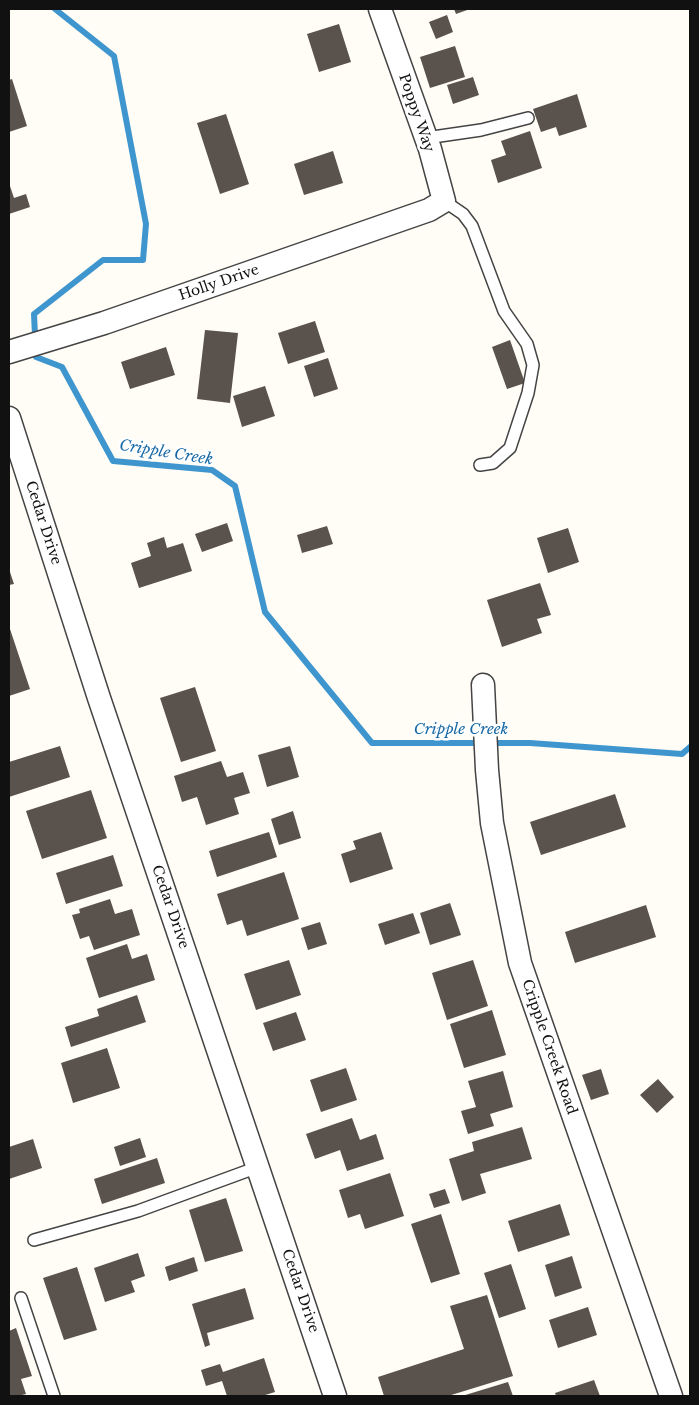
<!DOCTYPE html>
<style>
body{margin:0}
#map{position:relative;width:699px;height:1405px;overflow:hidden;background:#fffdf5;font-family:"Libre Baskerville",serif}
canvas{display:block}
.frame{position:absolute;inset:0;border:10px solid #111;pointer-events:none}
</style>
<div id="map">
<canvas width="699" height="1405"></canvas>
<div class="frame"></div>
</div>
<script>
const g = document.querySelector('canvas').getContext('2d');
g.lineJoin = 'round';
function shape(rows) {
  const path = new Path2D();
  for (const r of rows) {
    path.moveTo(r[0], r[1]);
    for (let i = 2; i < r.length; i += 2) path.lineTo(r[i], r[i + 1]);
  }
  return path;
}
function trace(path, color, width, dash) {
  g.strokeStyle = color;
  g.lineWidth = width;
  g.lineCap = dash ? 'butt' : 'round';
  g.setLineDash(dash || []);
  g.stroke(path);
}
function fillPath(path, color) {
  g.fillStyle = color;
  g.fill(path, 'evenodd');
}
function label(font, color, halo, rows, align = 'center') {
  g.font = font + ' "Libre Baskerville",serif';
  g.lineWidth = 5;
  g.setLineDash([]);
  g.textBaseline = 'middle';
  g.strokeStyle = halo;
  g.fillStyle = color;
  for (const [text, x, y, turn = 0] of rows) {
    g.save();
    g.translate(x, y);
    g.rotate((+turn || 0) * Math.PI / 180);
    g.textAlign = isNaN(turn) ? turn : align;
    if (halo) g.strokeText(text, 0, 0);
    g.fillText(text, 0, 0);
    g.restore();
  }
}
trace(shape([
 [55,9,114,56,146,224,143,260,103,260,34,314,36,357,62,367,113,461,212,470,235,486,265,612,372,743,530,743,682,754,690,747]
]), '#3f96cf', 6);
fillPath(shape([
 [454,9,470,9,456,14],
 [447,15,453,32,436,39,429,22],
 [339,24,351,62,319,72,307,34],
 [455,46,465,77,430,88,420,57],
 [473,77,479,95,453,104,447,85],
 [12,79,27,126,9,132,9,80],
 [577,94,587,127,559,136,556,127,541,132,533,109],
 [226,114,249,184,220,194,197,123],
 [530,131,542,168,498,183,491,160,506,155,501,141],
 [333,151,343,183,304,195,294,164],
 [9,183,14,198,26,194,30,207,9,214],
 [315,321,325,352,288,364,278,333],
 [205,330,238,333,230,403,197,399],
 [510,340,525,383,507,389,492,347],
 [166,347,175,375,130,389,121,362],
 [328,358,338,389,314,397,304,366],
 [265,386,275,416,242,427,233,396],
 [227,523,233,541,202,552,195,534],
 [327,526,333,544,302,553,297,535],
 [568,528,579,562,548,573,537,538],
 [164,537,167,548,183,543,192,571,139,588,131,563,151,556,147,543],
 [9,569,14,584,9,585],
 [540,583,551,615,537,619,542,633,502,647,487,600],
 [9,626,30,689,9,696],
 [195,687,216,751,181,762,160,698],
 [60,746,70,777,9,797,9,762],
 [290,746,299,777,267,787,258,755],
 [221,761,227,777,243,772,250,793,234,798,239,814,206,825,197,797,182,802,174,776],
 [91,790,107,838,42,859,26,811],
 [615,794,626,827,541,855,530,822],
 [293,811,301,838,279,845,271,819],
 [269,832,277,857,217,877,209,851],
 [381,832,393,869,350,883,341,854,356,849,353,841],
 [113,855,123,886,66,904,56,873],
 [284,872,299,919,247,936,242,920,227,925,217,894],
 [110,899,115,914,132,909,140,935,94,950,89,936,80,939,72,915,80,913,79,909],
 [450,903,461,935,430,945,420,913],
 [646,905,656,937,575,963,565,932],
 [413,913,420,933,385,945,378,924],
 [320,922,327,944,308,950,301,928],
 [127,944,132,959,147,954,155,980,99,998,86,958],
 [289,960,301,995,256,1010,244,974],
 [473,960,488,1006,447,1020,432,973],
 [137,995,146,1022,71,1047,65,1027,99,1016,97,1009],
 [492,1010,506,1055,464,1068,450,1024],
 [296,1012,306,1040,273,1051,263,1023],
 [107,1048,120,1088,73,1103,61,1063],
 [346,1068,357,1100,321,1112,310,1080],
 [601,1069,609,1094,591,1100,582,1075],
 [503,1071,513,1107,490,1114,494,1126,468,1134,461,1111,476,1107,468,1081],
 [658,1079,674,1097,657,1113,640,1095],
 [352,1118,360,1140,376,1134,384,1159,347,1171,340,1150,315,1159,306,1134],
 [522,1127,532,1159,480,1174,486,1193,462,1201,449,1159,474,1151,472,1142],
 [140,1138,146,1157,120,1166,114,1147],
 [33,1139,42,1168,9,1179,9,1147],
 [157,1158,165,1183,102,1204,94,1179],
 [390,1173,404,1216,365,1229,360,1214,348,1218,339,1190],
 [445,1189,450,1203,434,1208,429,1194],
 [226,1198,243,1251,205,1262,189,1210],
 [560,1204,570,1235,518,1252,508,1221],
 [441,1214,460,1274,431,1283,411,1224],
 [138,1253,145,1276,131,1281,135,1292,105,1302,94,1268],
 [572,1256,582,1288,555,1297,545,1265],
 [194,1257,198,1271,169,1281,165,1267],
 [511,1264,526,1309,499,1318,484,1273],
 [77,1267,97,1330,64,1340,43,1278],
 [245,1288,254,1319,207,1333,210,1345,205,1347,192,1304],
 [487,1295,513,1376,448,1396,384,1396,378,1377,464,1349,450,1306],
 [588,1307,597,1335,558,1348,549,1320],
 [16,1328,32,1376,21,1379,26,1394,18,1396,9,1396,9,1331],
 [264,1358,275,1392,262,1396,227,1396,222,1381,206,1386,201,1370,220,1364,223,1372],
 [594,1380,600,1396,556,1396,555,1393],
 [508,1382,513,1396,462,1396]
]), '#5a524d');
const service = shape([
 [426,138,481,130,528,118],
 [444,201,463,214,472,226,504,311,527,344,533,365,528,393,510,448,493,463,480,465],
 [34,1240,138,1211,258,1167],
 [21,1298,54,1396]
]);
const minor = shape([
 [9,352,104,323,429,210,444,201,430,149,380,9],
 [9,418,99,698,335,1396],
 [483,685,487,770,492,823,520,963,671,1396]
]);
trace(service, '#444', 14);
trace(minor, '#444', 25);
trace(service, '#fff', 11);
trace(minor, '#fff', 22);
label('14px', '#111', '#fff', [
 ["Poppy Way",416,113,71],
 ["Holly Drive",219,283,-19],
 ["Cedar Drive",43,523,72],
 ["Cedar Drive",170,907,71],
 ["Cripple Creek Road",549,1047,71],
 ["Cedar Drive",300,1291,71]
]);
label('italic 15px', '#1768a6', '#fff', [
 ["Cripple Creek",166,453,9],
 ["Cripple Creek",461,730]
]);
</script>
